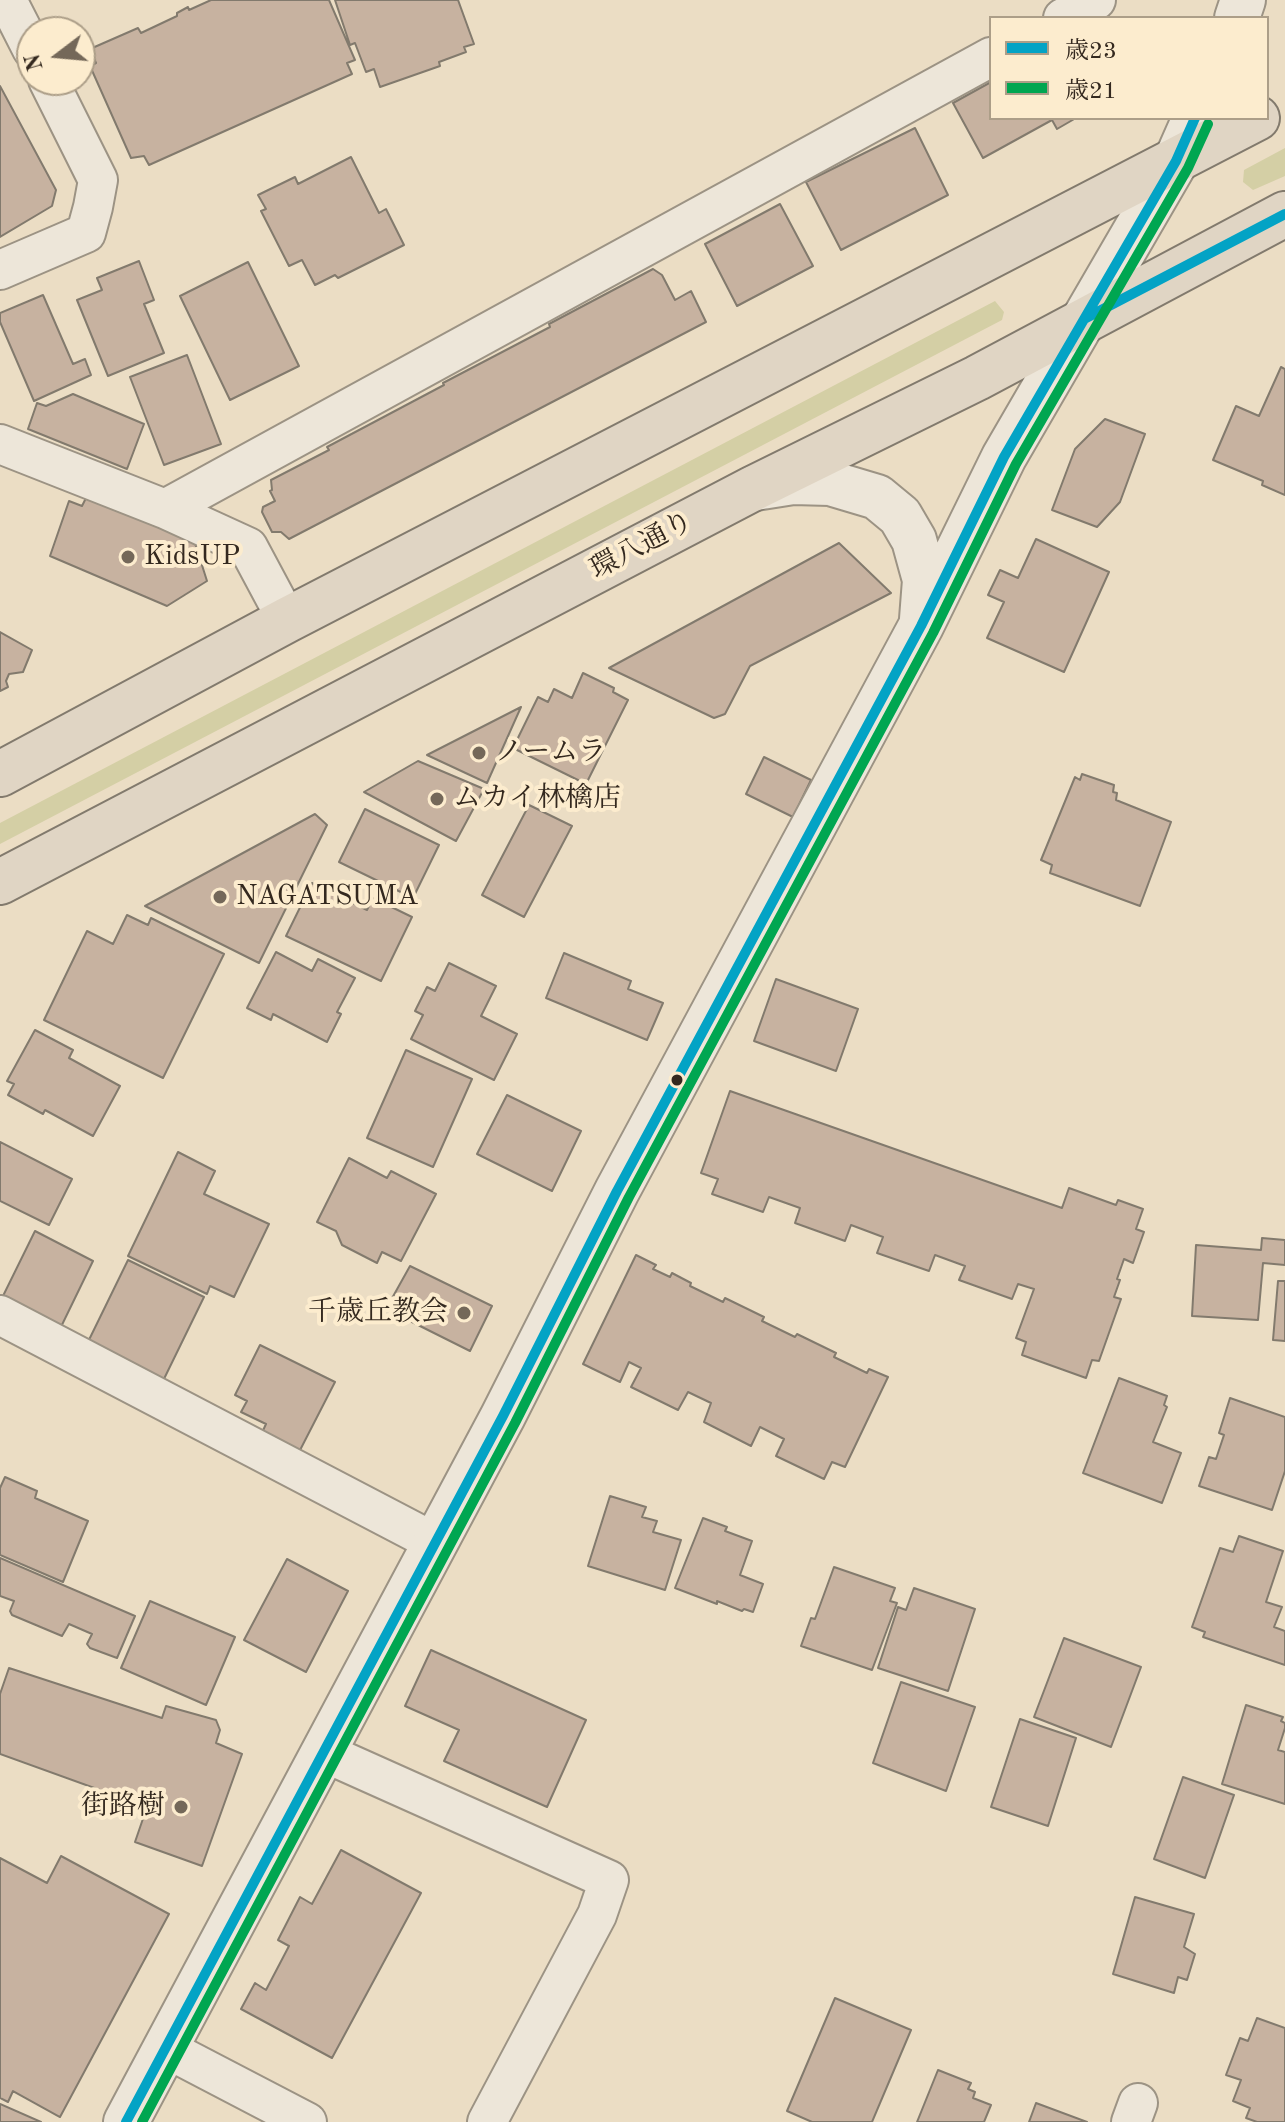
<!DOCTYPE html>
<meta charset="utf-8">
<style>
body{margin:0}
#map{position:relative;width:1285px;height:2122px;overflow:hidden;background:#ebddc4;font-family:"Old Standard TT","Noto Serif JP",serif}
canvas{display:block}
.legend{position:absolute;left:989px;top:16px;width:280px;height:104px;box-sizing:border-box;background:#fcecce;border:2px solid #ac9e88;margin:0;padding:10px 14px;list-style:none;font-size:24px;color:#34291f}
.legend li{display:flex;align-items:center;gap:16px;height:40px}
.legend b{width:40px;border:2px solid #ac9e88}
.north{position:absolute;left:16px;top:16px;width:80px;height:80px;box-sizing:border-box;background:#fcecce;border:2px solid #ac9e88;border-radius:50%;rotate:254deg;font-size:22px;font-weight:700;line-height:32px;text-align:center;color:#34291f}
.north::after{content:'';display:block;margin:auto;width:28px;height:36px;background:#746859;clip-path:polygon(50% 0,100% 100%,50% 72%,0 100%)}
</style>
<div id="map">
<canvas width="1285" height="2122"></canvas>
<ul class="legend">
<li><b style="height:10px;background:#03a3c5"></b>歳23</li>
<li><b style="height:10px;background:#00a651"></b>歳21</li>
</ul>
<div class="north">N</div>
</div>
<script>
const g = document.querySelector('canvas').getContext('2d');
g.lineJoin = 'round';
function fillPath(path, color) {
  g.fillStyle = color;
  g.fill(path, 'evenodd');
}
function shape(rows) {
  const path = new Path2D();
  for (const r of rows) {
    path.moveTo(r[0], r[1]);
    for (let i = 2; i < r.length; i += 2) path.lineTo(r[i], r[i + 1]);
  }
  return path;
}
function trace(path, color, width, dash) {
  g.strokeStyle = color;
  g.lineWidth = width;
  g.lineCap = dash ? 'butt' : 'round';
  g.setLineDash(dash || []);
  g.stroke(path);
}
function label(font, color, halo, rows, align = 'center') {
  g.font = font + ' "Old Standard TT","Noto Serif JP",serif';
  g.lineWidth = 8;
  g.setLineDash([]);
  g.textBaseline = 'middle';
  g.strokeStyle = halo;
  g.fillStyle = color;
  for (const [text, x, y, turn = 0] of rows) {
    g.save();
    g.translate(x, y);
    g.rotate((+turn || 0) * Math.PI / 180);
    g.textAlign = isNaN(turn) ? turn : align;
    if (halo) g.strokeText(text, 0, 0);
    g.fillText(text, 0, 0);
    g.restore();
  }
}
fillPath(shape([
 [1285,148,1285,176,1253,190,1243,182,1244,170],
 [995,301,1004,312,1002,320,0,844,0,823]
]), '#d4cfa5');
const building = shape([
 [211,0,329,0,355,60,347,63,352,74,149,165,144,156,131,158,90,66,96,63,90,49,138,28,141,33,177,16,177,13,188,7,189,10,211,0],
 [335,0,458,0,474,44,464,47,466,52,439,62,440,66,380,87,374,69,366,72,355,43,350,45,335,0],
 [991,82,991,118,1076,118,1057,129,1052,120,983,158,953,103,991,82],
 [0,86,56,190,52,206,0,237,0,86],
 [915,128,948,195,841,250,806,182,915,128],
 [351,157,379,213,386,209,404,245,338,278,335,275,315,285,302,260,289,266,261,211,266,209,258,195,295,177,298,184,351,157],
 [780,204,813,266,737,306,705,244,780,204],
 [139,261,154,300,144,304,164,353,108,376,77,300,102,290,97,278,139,261],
 [248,262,299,366,230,400,180,296,248,262],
 [653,269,662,275,675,300,691,291,706,322,289,539,281,532,272,532,262,512,263,507,275,501,270,491,272,490,271,480,329,450,327,447,444,385,443,383,550,327,549,324,653,269],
 [43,295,73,364,85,359,91,375,34,401,0,322,0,313,43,295],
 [187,355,221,444,164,465,130,377,187,355],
 [1281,367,1285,369,1285,495,1262,485,1263,481,1213,460,1236,406,1259,416,1281,367],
 [73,394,144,424,127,469,28,429,37,403,46,406,73,394],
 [1105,419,1145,434,1120,502,1097,527,1052,510,1075,449,1105,419],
 [87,496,195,543,207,581,167,606,50,556,69,501,82,506,87,496],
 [1036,539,1109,572,1064,672,987,638,1004,602,988,595,1000,570,1018,578,1036,539],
 [839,543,891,593,750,666,725,714,714,718,609,668,839,543],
 [0,632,32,650,23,672,9,674,6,681,8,687,0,691,0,632],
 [583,673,614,688,613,692,628,700,586,784,513,748,538,697,548,702,554,689,572,698,583,673],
 [521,707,487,783,427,755,521,707],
 [764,757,811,780,793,817,746,794,764,757],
 [418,761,484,789,456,841,364,792,418,761],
 [1082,774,1114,785,1113,792,1117,793,1116,800,1171,822,1140,906,1050,873,1052,865,1041,860,1075,777,1080,780,1082,774],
 [529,805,572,826,524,917,482,895,529,805],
 [365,809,439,845,413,898,339,862,365,809],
 [315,814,327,825,259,963,145,906,315,814],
 [312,883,367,910,373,898,412,917,381,981,286,936,312,883],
 [127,915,148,925,151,918,224,954,163,1078,44,1020,87,931,113,944,127,915],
 [276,952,312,971,318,959,355,978,337,1012,341,1014,327,1042,273,1014,271,1020,247,1008,276,952],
 [564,953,631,981,628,989,663,1003,647,1040,546,998,564,953],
 [449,963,496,986,481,1016,517,1034,494,1080,411,1039,423,1015,415,1011,427,987,435,991,449,963],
 [776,979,858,1009,836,1071,754,1041,776,979],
 [35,1030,73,1050,69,1058,120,1086,93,1136,45,1110,43,1114,8,1095,14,1084,7,1081,35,1030],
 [406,1050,472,1079,433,1167,367,1138,406,1050],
 [730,1091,1062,1208,1069,1188,1116,1205,1118,1200,1143,1209,1136,1229,1144,1232,1133,1263,1124,1259,1117,1279,1120,1280,1114,1297,1121,1299,1099,1361,1092,1360,1086,1378,1022,1355,1026,1342,1016,1338,1034,1289,1018,1284,1012,1299,959,1280,965,1266,935,1255,929,1271,877,1253,883,1237,851,1225,845,1241,795,1223,800,1208,769,1197,763,1212,712,1194,718,1179,701,1173,730,1091],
 [507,1095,581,1131,552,1191,477,1154,507,1095],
 [0,1142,72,1179,49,1225,0,1201,0,1142],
 [178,1152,215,1171,204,1194,269,1224,234,1297,210,1286,207,1294,128,1256,178,1152],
 [349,1158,387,1178,391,1171,436,1194,401,1261,382,1252,377,1263,342,1245,336,1231,317,1222,349,1158],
 [35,1231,93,1261,58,1333,0,1302,35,1231],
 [1262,1238,1285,1240,1285,1265,1263,1263,1258,1320,1192,1316,1196,1245,1261,1250,1262,1238],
 [636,1255,656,1265,653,1269,670,1277,672,1273,691,1283,690,1286,723,1302,725,1298,764,1317,762,1321,795,1337,797,1334,836,1353,834,1357,867,1373,869,1369,888,1377,845,1467,832,1462,824,1479,776,1456,784,1439,760,1427,751,1446,704,1422,711,1403,688,1392,678,1410,631,1387,641,1368,629,1362,620,1382,583,1364,636,1255],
 [128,1260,204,1297,161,1385,85,1348,128,1260],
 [410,1266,492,1306,470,1351,386,1309,410,1266],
 [1278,1281,1285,1281,1285,1341,1273,1340,1278,1281],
 [260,1345,335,1382,297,1456,260,1437,266,1424,241,1412,247,1401,235,1395,260,1345],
 [1119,1378,1167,1396,1164,1405,1167,1407,1153,1442,1181,1453,1162,1503,1083,1473,1119,1378],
 [1230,1398,1285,1417,1285,1471,1272,1510,1199,1486,1209,1457,1216,1459,1224,1435,1219,1433,1230,1398],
 [5,1477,37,1491,35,1498,88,1521,63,1582,0,1555,0,1488,5,1477],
 [610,1496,646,1507,642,1517,657,1521,653,1532,681,1540,665,1590,588,1566,610,1496],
 [703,1518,727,1527,725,1531,752,1541,740,1575,763,1584,753,1612,744,1609,742,1611,717,1601,717,1604,675,1588,703,1518],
 [1239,1536,1283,1551,1266,1602,1282,1607,1274,1627,1285,1631,1285,1665,1203,1637,1205,1632,1192,1627,1220,1548,1233,1552,1239,1536],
 [0,1558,135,1616,117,1658,90,1648,87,1644,92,1634,69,1624,62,1636,12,1615,10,1611,14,1601,0,1596,0,1558],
 [287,1559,348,1591,306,1672,244,1640,287,1559],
 [834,1567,895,1588,890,1601,897,1603,872,1670,801,1646,811,1618,815,1619,834,1567],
 [914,1588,975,1609,948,1691,878,1668,898,1607,906,1610,914,1588],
 [150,1601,235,1637,206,1705,121,1668,150,1601],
 [1064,1638,1141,1667,1111,1747,1034,1717,1064,1638],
 [431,1650,586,1720,547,1807,444,1761,459,1730,405,1706,431,1650],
 [9,1668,162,1718,166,1706,216,1720,220,1730,216,1743,242,1754,202,1866,135,1842,147,1807,0,1754,0,1694,9,1668],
 [901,1682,975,1707,946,1791,873,1763,901,1682],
 [1246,1705,1283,1717,1281,1721,1285,1723,1285,1728,1278,1750,1285,1752,1285,1804,1222,1784,1246,1705],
 [1020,1719,1076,1738,1048,1826,991,1807,1020,1719],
 [1183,1777,1234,1795,1205,1878,1154,1859,1183,1777],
 [341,1850,421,1893,332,2058,241,2009,255,1983,266,1990,289,1946,278,1940,300,1897,312,1904,341,1850],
 [61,1856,169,1914,60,2117,13,2091,8,2102,0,2098,0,1858,47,1883,61,1856],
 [1135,1897,1194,1914,1184,1947,1195,1954,1187,1980,1178,1977,1174,1993,1113,1974,1135,1897],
 [835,1998,911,2030,872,2122,812,2122,787,2111,835,1998],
 [1257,2018,1285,2028,1285,2122,1257,2122,1246,2118,1250,2108,1233,2101,1241,2080,1226,2075,1240,2038,1248,2041,1257,2018],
 [938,2070,971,2083,968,2089,975,2092,973,2098,991,2105,984,2122,917,2122,938,2070],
 [1036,2103,1087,2122,1029,2122,1036,2103],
 [0,2104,41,2122,0,2122,0,2104]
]);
fillPath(building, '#c7b2a0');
trace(building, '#827a6d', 2);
const minor = shape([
 [7,0,32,49],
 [1063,18,1096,0],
 [0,270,86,233,93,207,98,180,48,80],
 [0,444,165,509,248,547,287,620],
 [165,509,991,57],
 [0,1315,434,1542],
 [323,1752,609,1880,597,1915,487,2122],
 [165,2048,307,2122],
 [1131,2122,1138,2103]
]);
const tertiary = shape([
 [1237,18,1243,0],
 [755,488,793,482,830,483,877,497,900,516,914,540,925,580,922,619],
 [126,2122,503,1416,617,1191,921,626,1004,457,1176,161,1195,118]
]);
const primary = shape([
 [0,774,287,620,1257,118],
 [0,882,752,489,977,378,1285,214]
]);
trace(minor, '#9c9384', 42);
trace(tertiary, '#9c9384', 48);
trace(primary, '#827a6d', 48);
trace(minor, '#ede6d9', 38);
trace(tertiary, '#ede6d9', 44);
trace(primary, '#e0d5c4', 44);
trace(shape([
 [1086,318,1285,214],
 [126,2122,503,1416,617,1191,921,626,1004,457,1176,161,1195,118]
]), '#03a3c5', 10);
trace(shape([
 [142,2122,515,1423,629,1197,933,633,1016,464,1188,168,1208,124]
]), '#00a651', 10);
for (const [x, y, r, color] of [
 [128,557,8,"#746859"],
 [479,753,8,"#746859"],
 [437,799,8,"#746859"],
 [220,897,8,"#746859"],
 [677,1080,7,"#34291f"],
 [464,1313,8,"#746859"],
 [181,1807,8,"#746859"]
]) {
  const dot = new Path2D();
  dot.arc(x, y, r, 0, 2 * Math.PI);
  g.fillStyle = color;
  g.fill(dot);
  trace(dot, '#fcecce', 3);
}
label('28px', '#34291f', '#fcecce', [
 ["環八通り",642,546,-28]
]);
label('28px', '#34291f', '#fcecce', [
 ["KidsUP",144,557],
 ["ノームラ",495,753],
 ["ムカイ林檎店",453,799],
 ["NAGATSUMA",236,897],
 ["千歳丘教会",448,1313,"right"],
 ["街路樹",165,1807,"right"]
], 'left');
</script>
